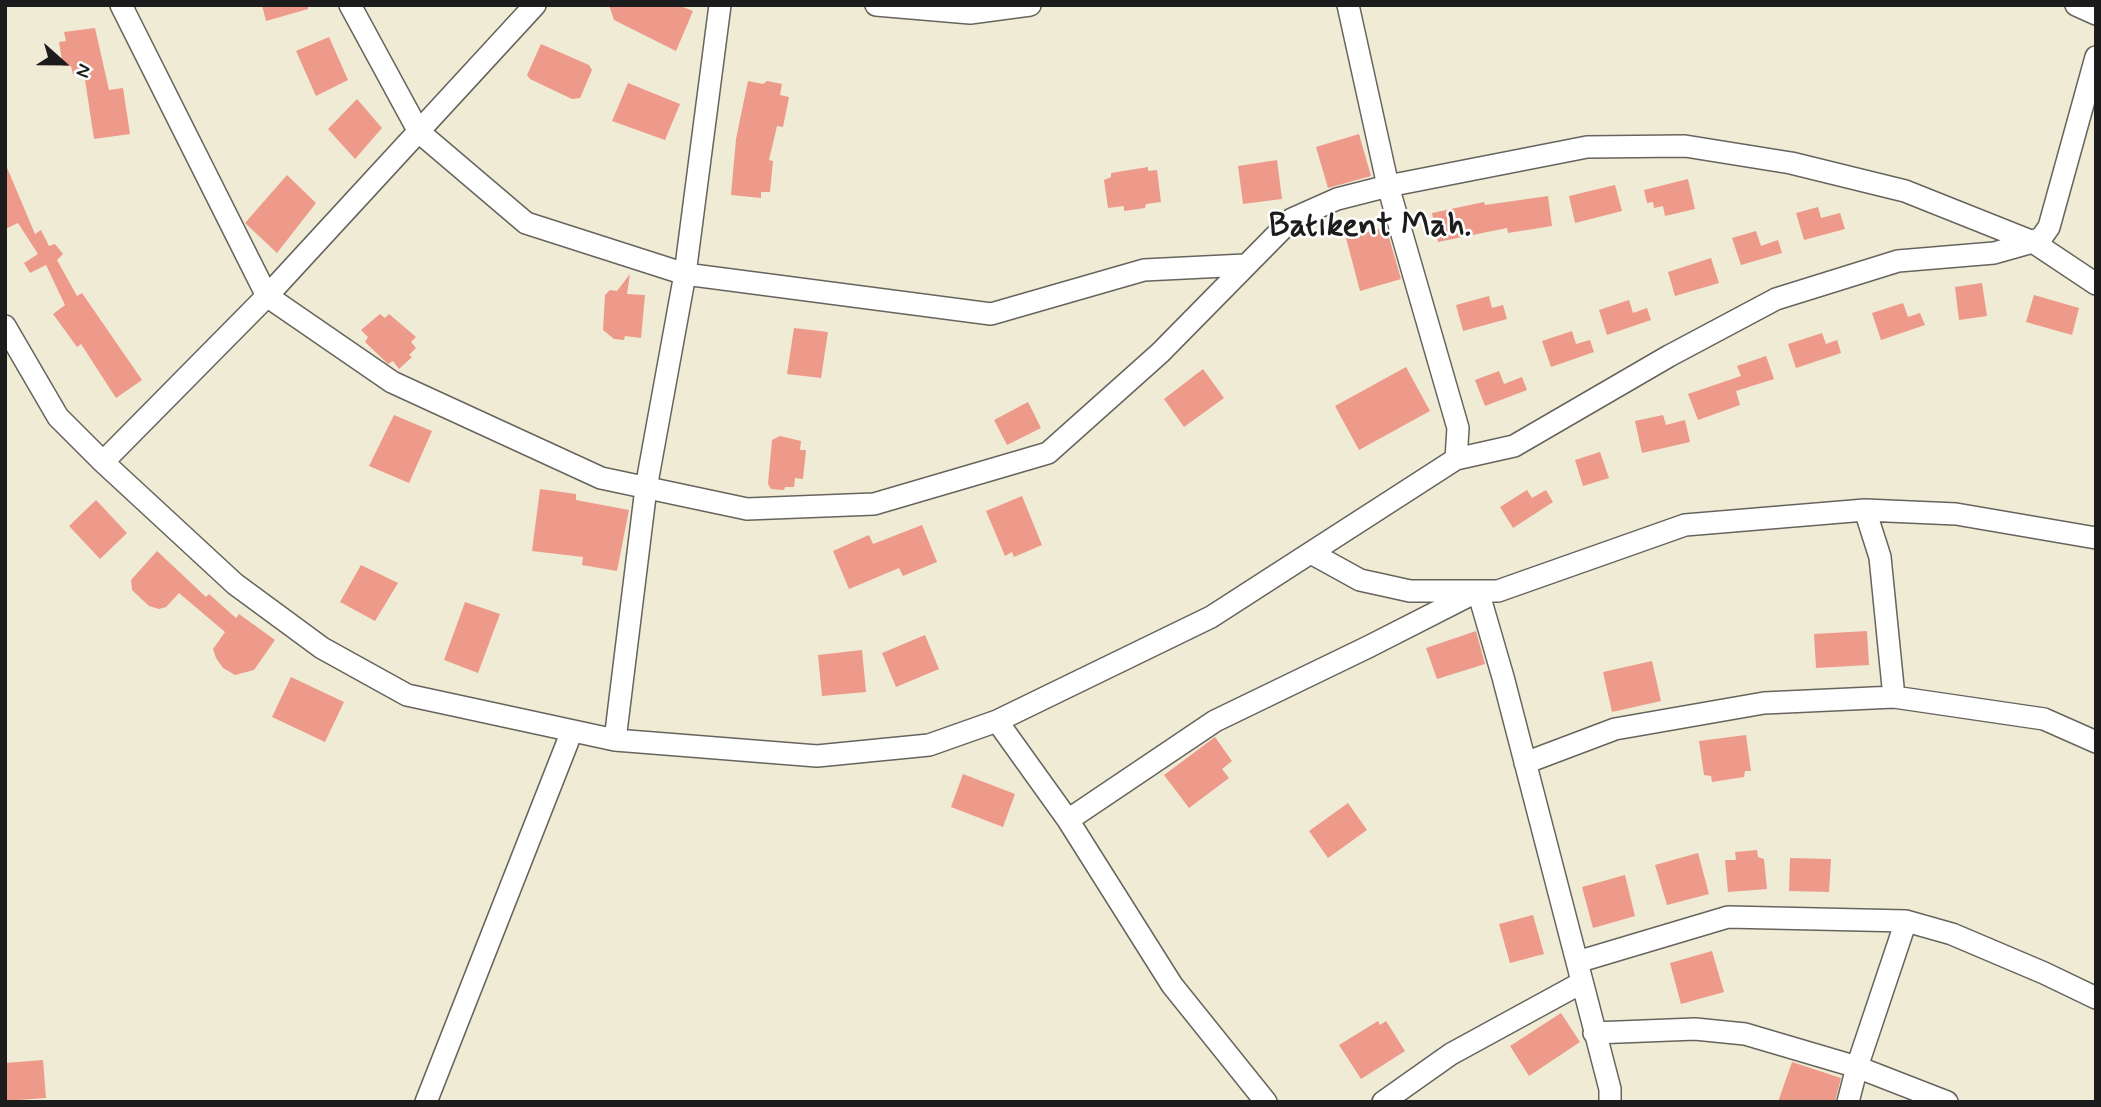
<!DOCTYPE html>
<meta charset="utf-8">
<style>
body{margin:0}
#map{position:relative;width:2101px;height:1107px;overflow:hidden;background:#f0ebd5;font-family:Mynerve,sans-serif}
canvas{display:block}
.frame{position:absolute;inset:0;border:7px solid #1c1c1c;pointer-events:none}
.north{position:absolute;left:28px;top:28px;width:70px;height:70px;-webkit-text-stroke:5px #fff;paint-order:stroke;rotate:111deg;font-size:19px;font-weight:700;line-height:28px;text-align:center;color:#1c1c1c}
.north::after{content:'';display:block;margin:auto;width:24px;height:32px;background:#1c1c1c;clip-path:polygon(50% 0,100% 100%,50% 72%,0 100%)}
</style>
<div id="map">
<canvas width="2101" height="1107"></canvas>
<div class="frame"></div>
<div class="north">N</div>
</div>
<script>
const g = document.querySelector('canvas').getContext('2d');
g.lineJoin = 'round';
function fillPath(path, color) {
  g.fillStyle = color;
  g.fill(path, 'evenodd');
}
function shape(rows) {
  const path = new Path2D();
  for (const r of rows) {
    path.moveTo(r[0], r[1]);
    for (let i = 2; i < r.length; i += 2) path.lineTo(r[i], r[i + 1]);
  }
  return path;
}
function trace(path, color, width, dash) {
  g.strokeStyle = color;
  g.lineWidth = width;
  g.lineCap = dash ? 'butt' : 'round';
  g.setLineDash(dash || []);
  g.stroke(path);
}
function label(font, color, halo, rows, align = 'center') {
  g.font = font + ' Mynerve,sans-serif';
  g.lineWidth = 5;
  g.setLineDash([]);
  g.textBaseline = 'middle';
  g.strokeStyle = halo;
  g.fillStyle = color;
  for (const [text, x, y, turn = 0] of rows) {
    g.save();
    g.translate(x, y);
    g.rotate((+turn || 0) * Math.PI / 180);
    g.textAlign = isNaN(turn) ? turn : align;
    if (halo) g.strokeText(text, 0, 0);
    g.fillText(text, 0, 0);
    g.restore();
  }
}
fillPath(shape([
 [262,5,308,5,308,9,266,21],
 [609,5,678,5,693,11,676,51,614,20],
 [95,28,109,90,123,88,130,134,94,139,84,73,73,74,71,66,63,66,59,42,66,41,64,32],
 [329,37,348,80,316,96,296,51],
 [541,44,589,65,592,70,580,98,572,99,530,79,527,75],
 [748,81,763,84,767,81,782,84,780,95,789,97,783,127,777,126,769,160,773,161,770,192,761,192,761,198,731,195,736,139],
 [628,83,680,104,665,140,612,121],
 [357,99,382,128,355,159,328,129],
 [1359,134,1371,176,1328,188,1316,147],
 [1277,160,1282,199,1243,204,1238,166],
 [5,163,35,234,41,230,49,246,55,244,63,254,57,260,77,296,82,293,142,380,116,398,81,344,77,347,53,314,65,305,46,265,30,273,24,263,38,254,18,223,5,229],
 [1148,167,1148,171,1157,170,1161,202,1146,204,1145,208,1124,211,1124,206,1108,208,1104,180,1111,177,1111,173],
 [287,175,316,203,277,253,245,223],
 [1688,179,1695,209,1665,216,1663,206,1654,208,1653,202,1647,203,1644,190],
 [1615,185,1622,211,1575,223,1569,196],
 [1548,196,1552,226,1508,233,1507,228,1438,242,1432,213,1484,202,1485,205],
 [1818,207,1821,218,1840,213,1845,229,1804,240,1796,213],
 [1386,227,1401,279,1360,291,1346,238],
 [1756,231,1761,246,1778,240,1782,253,1741,265,1732,238],
 [1711,258,1719,283,1675,296,1668,272],
 [630,274,627,294,645,295,641,338,625,336,624,340,614,339,603,330,605,295,610,290,617,291],
 [1982,283,1987,316,1959,320,1955,287],
 [2034,295,2079,308,2072,335,2026,322],
 [1489,296,1492,308,1503,305,1507,319,1463,331,1456,305],
 [1629,300,1633,313,1647,308,1651,320,1607,335,1599,310],
 [1903,303,1908,317,1920,313,1925,325,1881,340,1872,313],
 [380,314,385,318,389,314,416,337,411,342,416,348,409,355,412,357,399,369,393,361,388,364,365,342,368,337,361,330],
 [794,328,828,332,821,378,787,374],
 [1572,331,1576,344,1590,340,1594,352,1551,367,1542,341],
 [1822,333,1826,344,1837,340,1841,353,1796,368,1788,344],
 [1766,356,1774,379,1736,391,1740,405,1698,420,1688,394,1741,376,1737,366],
 [1406,367,1430,411,1359,450,1335,406],
 [1203,369,1224,398,1184,427,1164,399],
 [1499,371,1504,384,1522,377,1527,390,1485,406,1475,380],
 [1028,402,1041,428,1007,445,994,420],
 [394,415,432,431,409,483,369,466],
 [1663,415,1666,425,1685,420,1690,442,1642,453,1635,421],
 [780,436,801,441,800,450,806,450,803,479,795,478,794,487,785,487,784,490,771,489,768,484,772,440],
 [1600,452,1609,478,1583,486,1575,460],
 [540,489,576,494,576,500,629,510,617,571,582,565,583,557,532,551],
 [1527,490,1532,498,1546,490,1553,502,1513,528,1500,507],
 [1022,496,1042,545,1014,557,1012,552,1005,556,986,511],
 [96,500,127,533,100,559,69,526],
 [922,525,937,562,903,576,899,568,849,589,833,551,869,535,873,544],
 [157,551,206,597,209,594,236,618,239,614,275,640,254,670,235,675,223,668,216,658,213,649,225,632,179,593,166,607,159,609,149,606,132,590,131,580],
 [361,565,398,583,375,621,340,602],
 [465,602,500,614,478,673,444,660],
 [1476,631,1485,664,1437,679,1426,648],
 [1867,631,1869,665,1816,668,1814,634],
 [925,635,939,669,896,687,882,653],
 [862,650,866,692,822,696,818,655],
 [1652,661,1661,701,1612,712,1603,672],
 [291,677,344,702,325,742,272,717],
 [1746,735,1751,771,1745,771,1744,777,1712,782,1711,776,1704,775,1699,741],
 [1215,737,1232,761,1222,769,1229,778,1189,808,1164,775],
 [963,774,1015,794,1003,827,951,807],
 [1348,803,1367,830,1328,858,1309,831],
 [1757,850,1758,857,1764,859,1767,889,1728,892,1725,860,1736,860,1735,852],
 [1698,853,1709,894,1667,905,1655,865],
 [1790,858,1831,859,1829,892,1789,891],
 [1625,875,1635,916,1593,928,1582,887],
 [1533,915,1544,954,1510,963,1499,924],
 [1712,951,1724,992,1681,1004,1670,963],
 [1561,1013,1580,1042,1529,1076,1510,1046],
 [1378,1021,1380,1025,1386,1021,1405,1051,1361,1079,1339,1045],
 [43,1060,46,1098,5,1101,5,1063],
 [1792,1062,1841,1078,1835,1102,1778,1102]
]), '#ed9a8b');
const minor = shape([
 [121,5,267,296,392,382,601,478,747,509,874,504,1048,453,1160,353,1292,219,1337,199,1388,186,1587,147,1685,146,1791,163,1905,191,2033,242,2096,284],
 [350,5,419,132,526,223,685,274,991,314,1144,270,1245,265],
 [876,5,970,13,1030,5],
 [1348,5,1388,186,1458,428,1456,459],
 [2076,5,2096,14],
 [5,326,58,417,103,462,235,584,322,648,407,695,615,740,817,756,929,745,997,721,1211,617,1456,459,1514,446,1669,356,1776,299,1898,261,1994,253,2033,242,2042,237,2049,227,2096,57],
 [103,462,267,296,535,5],
 [1865,510,1880,557,1894,697],
 [1311,553,1360,580,1410,591,1498,591,1685,525,1865,510,1956,514,2096,538],
 [997,721,1068,820,1215,721,1368,647,1478,591,1503,677,1610,1089,1610,1102],
 [615,740,646,488,685,274,720,5],
 [1525,763,1615,729,1764,703,1894,697,2044,719,2096,742],
 [1068,820,1172,985,1266,1102],
 [1577,962,1728,917,1906,921,1952,934,2044,973,2096,998],
 [1594,1033,1695,1029,1745,1034,1857,1067,1947,1102],
 [426,1102,572,731],
 [1383,1102,1451,1054,1581,983],
 [1848,1102,1857,1067,1906,921]
]);
trace(minor, '#66645d', 24);
trace(minor, '#fff', 21);
label('bold 33px', '#1c1c1c', '#fff', [
 ["Batıkent Mah.",1370,228]
]);
</script>
